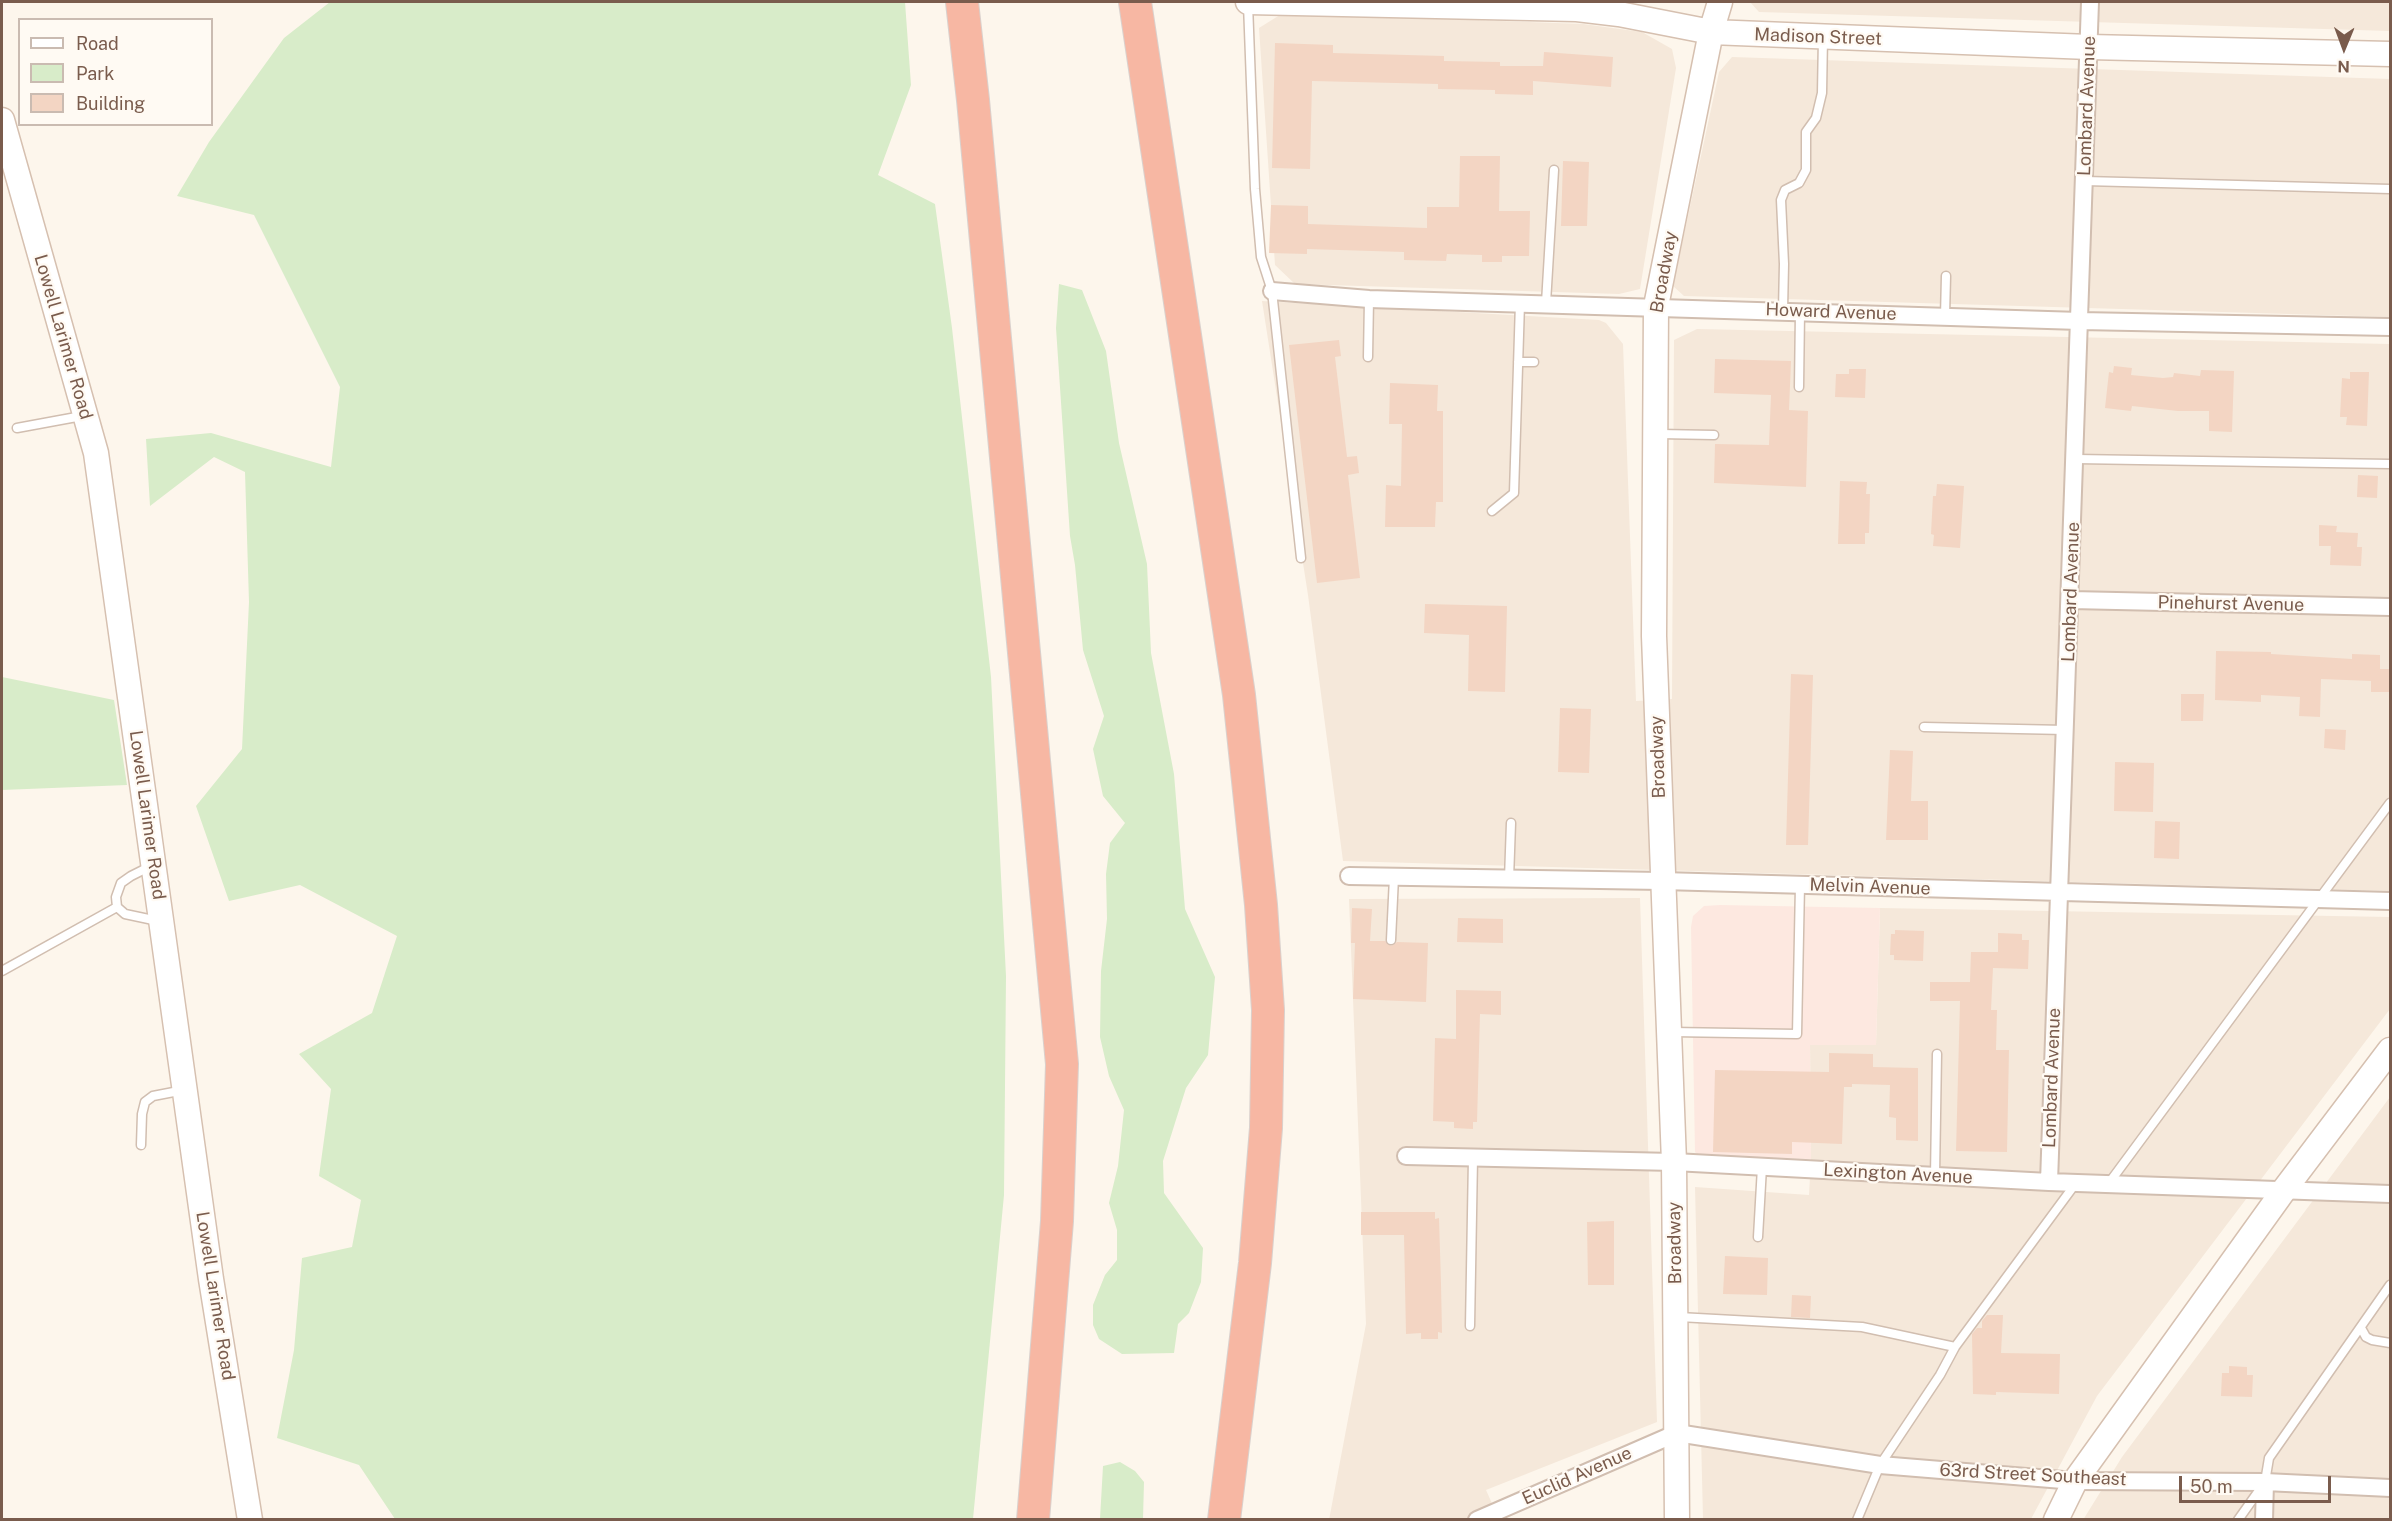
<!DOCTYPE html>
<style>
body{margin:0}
#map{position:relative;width:2392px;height:1521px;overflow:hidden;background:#fdf6ec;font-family:"Public Sans",sans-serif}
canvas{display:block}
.frame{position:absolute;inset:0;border:3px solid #7a5c4d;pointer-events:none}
.legend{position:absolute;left:18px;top:18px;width:195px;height:108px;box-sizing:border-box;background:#fffaf3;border:2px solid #cabbb1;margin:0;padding:8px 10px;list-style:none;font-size:18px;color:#7a5c4d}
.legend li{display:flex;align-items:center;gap:12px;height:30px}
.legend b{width:30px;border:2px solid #cabbb1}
.north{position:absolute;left:2314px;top:18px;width:60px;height:60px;-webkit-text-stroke:4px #fffaf3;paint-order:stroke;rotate:181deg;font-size:16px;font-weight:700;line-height:24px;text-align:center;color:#7a5c4d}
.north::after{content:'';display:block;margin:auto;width:21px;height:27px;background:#7a5c4d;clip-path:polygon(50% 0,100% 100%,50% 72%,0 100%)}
.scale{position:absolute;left:2179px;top:1476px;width:152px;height:27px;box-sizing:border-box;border:3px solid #7a5c4d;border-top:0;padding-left:8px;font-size:18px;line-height:21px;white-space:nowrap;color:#7a5c4d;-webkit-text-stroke:4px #fffaf3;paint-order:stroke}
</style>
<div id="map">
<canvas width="2392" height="1521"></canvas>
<div class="frame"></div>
<ul class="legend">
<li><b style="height:8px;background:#fff"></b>Road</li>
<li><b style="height:16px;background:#d8ecc9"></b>Park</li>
<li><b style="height:16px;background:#f3d5c3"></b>Building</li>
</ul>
<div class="north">N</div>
<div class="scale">50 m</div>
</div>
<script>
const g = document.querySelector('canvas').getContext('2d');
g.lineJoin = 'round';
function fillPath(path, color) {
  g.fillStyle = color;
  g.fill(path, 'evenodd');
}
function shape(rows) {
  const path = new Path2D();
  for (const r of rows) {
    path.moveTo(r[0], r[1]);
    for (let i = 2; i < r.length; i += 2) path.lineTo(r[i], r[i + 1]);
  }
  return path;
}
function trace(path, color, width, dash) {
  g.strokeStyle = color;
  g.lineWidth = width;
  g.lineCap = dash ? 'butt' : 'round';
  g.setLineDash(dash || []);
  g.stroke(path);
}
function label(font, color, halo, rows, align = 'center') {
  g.font = font + ' "Public Sans",sans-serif';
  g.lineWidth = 4.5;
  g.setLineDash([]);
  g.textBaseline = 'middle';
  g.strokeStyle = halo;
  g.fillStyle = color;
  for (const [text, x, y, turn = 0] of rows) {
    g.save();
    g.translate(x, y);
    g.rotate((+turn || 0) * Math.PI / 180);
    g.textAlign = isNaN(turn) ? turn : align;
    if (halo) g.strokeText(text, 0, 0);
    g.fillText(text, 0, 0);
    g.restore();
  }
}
fillPath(shape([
 [1750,2,2390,2,2390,31,1759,12],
 [1283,13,1583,24,1642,32,1672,49,1676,68,1640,289,1619,294,1295,284,1275,265,1259,28],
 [1732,57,2390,79,2390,317,1684,296,1673,286,1719,72],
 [1262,301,1599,320,1606,323,1623,344,1636,701,1672,699,1674,340,1697,329,2390,344,2390,891,1343,861,1308,595],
 [1640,898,1657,1422,1486,1490,1499,1519,1329,1520,1366,1324,1349,899],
 [1880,908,2390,917,2390,1009,2097,1396,2031,1519,1703,1519,1695,1187,1809,1195,1811,1159,1810,1044,1876,1044],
 [2390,1097,2390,1519,2083,1520,2122,1457]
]), '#f5e8da');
fillPath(shape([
 [1720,905,1880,908,1876,1045,1810,1045,1811,1159,1701,1158,1695,1152,1691,927,1693,916,1704,906]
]), '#fde8e0');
fillPath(shape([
 [330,2,905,2,911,85,878,175,935,204,952,328,991,677,1006,976,1004,1195,973,1519,395,1519,359,1465,277,1438,294,1350,302,1258,352,1247,361,1200,319,1176,331,1089,299,1054,372,1013,397,936,300,885,229,901,196,806,242,749,249,602,245,472,214,457,150,506,146,439,211,433,331,467,340,387,254,215,177,196,209,142,284,38],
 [1059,284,1082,290,1106,351,1119,443,1147,564,1151,653,1174,774,1185,909,1215,977,1208,1055,1186,1088,1163,1161,1164,1193,1203,1248,1201,1282,1189,1313,1178,1324,1174,1353,1122,1354,1099,1339,1093,1325,1093,1305,1105,1275,1117,1260,1117,1230,1109,1203,1118,1166,1124,1110,1109,1076,1100,1037,1101,971,1107,919,1106,874,1110,843,1125,823,1103,796,1093,749,1104,716,1083,650,1075,565,1070,536,1056,328],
 [2,677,114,700,127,785,2,790],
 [1120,1462,1135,1471,1144,1482,1143,1519,1100,1519,1103,1466]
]), '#d8ecc9');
fillPath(shape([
 [1275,43,1333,45,1333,53,1444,56,1444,61,1500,62,1500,66,1543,66,1544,52,1613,57,1611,87,1533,81,1533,95,1495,94,1495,90,1438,89,1438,84,1312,81,1310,169,1272,168],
 [1460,156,1500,156,1499,211,1530,211,1529,256,1502,256,1502,262,1482,262,1482,255,1447,254,1446,261,1404,260,1404,252,1307,249,1307,254,1269,253,1271,205,1308,206,1308,224,1427,228,1427,207,1459,207],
 [1563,161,1589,162,1587,226,1561,226],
 [1339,340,1341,356,1335,357,1347,457,1357,456,1359,473,1348,475,1360,578,1317,583,1289,345],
 [1715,359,1791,361,1789,410,1808,411,1806,487,1714,483,1715,444,1769,445,1771,395,1714,393],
 [2114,366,2132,368,2131,375,2163,378,2173,377,2174,373,2200,376,2201,370,2234,371,2232,432,2209,431,2209,411,2178,411,2132,406,2131,411,2105,408,2109,372,2113,373],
 [1849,369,1866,369,1865,398,1835,397,1836,374,1849,374],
 [2350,372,2369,372,2367,426,2346,425,2347,417,2340,417,2342,378,2350,379],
 [1390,383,1438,385,1437,411,1443,411,1443,502,1436,502,1435,527,1385,527,1386,485,1401,486,1402,424,1389,424],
 [2358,475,2378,476,2377,498,2357,497],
 [1840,481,1867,482,1866,494,1870,494,1869,533,1865,533,1865,544,1838,544],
 [1937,484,1964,486,1960,548,1933,546,1934,535,1931,534,1933,496,1936,496],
 [2319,525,2337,526,2336,532,2358,533,2357,547,2362,547,2361,566,2330,565,2331,546,2319,546],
 [1425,604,1507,606,1505,692,1468,691,1469,635,1424,633],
 [2216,651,2271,652,2271,654,2352,659,2352,654,2380,655,2380,669,2391,669,2390,692,2371,692,2371,681,2321,679,2320,717,2299,716,2300,697,2261,695,2261,702,2215,700],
 [1791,674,1813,675,1808,845,1786,845],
 [2181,694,2204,694,2203,721,2181,721],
 [1560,708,1591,709,1589,773,1558,772],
 [2325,729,2346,730,2345,750,2324,748],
 [1890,750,1913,751,1911,801,1928,801,1928,840,1886,840],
 [2115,762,2154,763,2153,812,2114,811],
 [2155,821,2180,822,2179,859,2154,858],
 [1352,908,1372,909,1370,941,1385,941,1391,946,1397,942,1428,943,1426,1002,1353,999,1355,943,1351,943],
 [1458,918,1503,919,1503,943,1457,942],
 [1895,930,1924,931,1923,961,1894,960,1894,955,1890,955,1891,934,1895,934],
 [1998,933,2022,934,2022,940,2029,940,2028,969,1993,968,1991,1010,1997,1010,1996,1050,2009,1050,2007,1152,1956,1151,1960,1001,1930,1001,1930,982,1970,982,1971,952,1998,952],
 [1456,990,1501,991,1501,1015,1480,1014,1477,1122,1473,1122,1473,1129,1454,1128,1454,1122,1433,1121,1435,1038,1456,1039],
 [1829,1053,1873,1054,1873,1067,1918,1068,1918,1141,1896,1140,1896,1118,1889,1117,1890,1085,1852,1084,1852,1087,1844,1087,1842,1144,1792,1142,1792,1154,1713,1152,1715,1070,1829,1072],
 [1361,1212,1435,1212,1435,1219,1439,1218,1441,1284,1442,1333,1438,1332,1438,1339,1421,1339,1421,1333,1406,1334,1404,1235,1361,1235],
 [1614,1221,1614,1285,1588,1285,1587,1222],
 [1725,1256,1768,1258,1767,1295,1723,1294],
 [1792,1295,1811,1296,1810,1318,1791,1317],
 [1987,1315,2003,1315,2001,1353,2060,1354,2059,1394,1996,1392,1996,1395,1973,1394,1972,1334,1977,1328,1982,1328,1982,1321],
 [2229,1366,2247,1367,2247,1375,2253,1375,2252,1397,2221,1396,2222,1373,2229,1373]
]), '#f3d5c3');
const lane = shape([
 [1248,4,1255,189,1261,257,1272,291,1301,558],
 [2085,181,2390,189],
 [1546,303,1554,170],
 [1783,310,1784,264,1781,200,1785,190,1799,183,1806,170,1806,132,1816,118,1822,93,1823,37],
 [1945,316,1946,276],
 [1368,357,1369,299],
 [1518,362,1534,362],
 [1799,387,1800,312],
 [17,428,82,416],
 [1659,434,1714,435],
 [2076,459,2390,464],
 [1492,511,1514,493,1520,303],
 [1924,727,2065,730],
 [151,866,131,876,121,883,116,897,117,907,125,914,158,921],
 [1509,879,1511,823],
 [1391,940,1394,877],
 [2,971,117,907],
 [1672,1032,1797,1034,1800,885],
 [141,1145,142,1114,145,1102,153,1096,184,1090],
 [1935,1176,1937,1054],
 [2109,1183,2390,803],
 [1758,1237,1762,1167],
 [1679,1317,1862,1327,1955,1347],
 [1470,1326,1473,1158],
 [2361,1328,2366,1337,2372,1340,2390,1343],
 [1857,1520,1880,1465,1940,1375,1955,1347,2076,1183],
 [2238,1520,2265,1482,2269,1458,2390,1285]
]);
const street = shape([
 [1272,291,1369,299,2080,321,2390,327],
 [2071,600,2390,607],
 [1349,876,1662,881,2390,901],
 [1406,1156,1674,1162,2049,1182,2390,1194],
 [2049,1182,2090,2],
 [1477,1520,1677,1433,1880,1465,2075,1481,2265,1482,2390,1488],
 [2264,1520,2265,1482]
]);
const secondary = shape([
 [1248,2,1577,9,1619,14,1711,32,2089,47,2390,54],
 [2,120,96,453,211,1279,250,1520],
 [1677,1520,1674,1162,1654,636,1656,306,1711,32,1720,2],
 [2056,1520,2075,1481,2284,1190,2390,1050]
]);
const highway = shape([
 [962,2,973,100,1062,1064,1057,1221,1033,1520],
 [1135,2,1239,695,1261,905,1268,1010,1266,1128,1255,1263,1224,1520]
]);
trace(lane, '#d1beb0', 11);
trace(street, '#d1beb0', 20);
trace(secondary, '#d6c0b0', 27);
trace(highway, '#dad1cd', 34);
trace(lane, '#fff', 8);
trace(street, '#fff', 16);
trace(secondary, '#fff', 24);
trace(highway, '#f7b7a3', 32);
label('18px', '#7a5c4d', '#fffaf3', [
 ["Madison Street",1818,37,2],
 ["Lombard Avenue",2087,106,-88],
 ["Broadway",1664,272,-80],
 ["Howard Avenue",1831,312,2],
 ["Lowell Larimer Road",63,337,74],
 ["Lombard Avenue",2071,592,-88],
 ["Pinehurst Avenue",2231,604,1],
 ["Broadway",1658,757,-92],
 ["Lowell Larimer Road",147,815,82],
 ["Melvin Avenue",1870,887,2],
 ["Lombard Avenue",2052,1078,-88],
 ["Lexington Avenue",1898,1174,3],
 ["Broadway",1675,1243,-91],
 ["Lowell Larimer Road",215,1296,81],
 ["63rd Street Southeast",2033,1475,3],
 ["Euclid Avenue",1577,1476,-24]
]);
</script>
